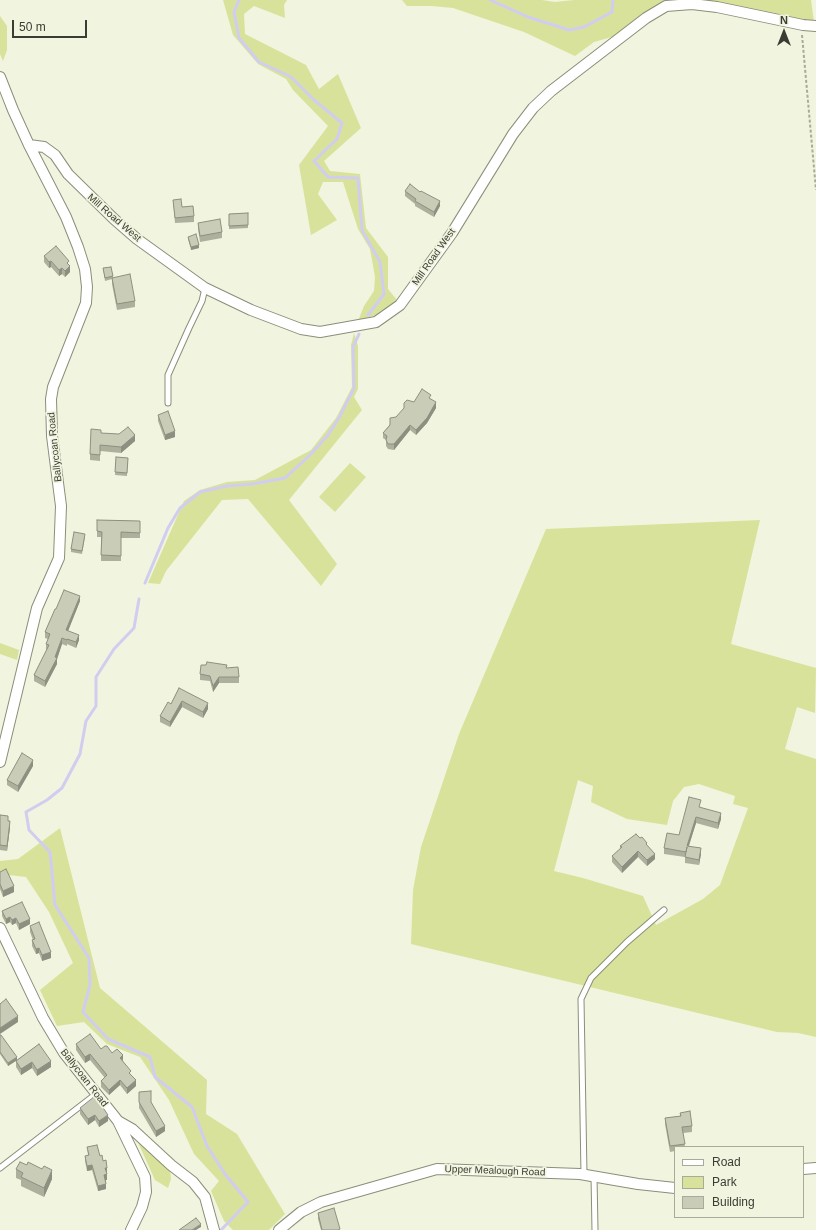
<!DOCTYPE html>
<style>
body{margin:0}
#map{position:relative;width:816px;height:1230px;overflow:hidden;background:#f1f4de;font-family:Helvetica,sans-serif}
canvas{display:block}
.legend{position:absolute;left:674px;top:1146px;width:130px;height:72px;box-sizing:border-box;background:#f1f4de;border:1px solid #a8aa9a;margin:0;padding:5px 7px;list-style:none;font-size:12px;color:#3b3c33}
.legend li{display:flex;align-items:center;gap:8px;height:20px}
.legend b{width:20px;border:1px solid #a8aa9a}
.north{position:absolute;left:764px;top:12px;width:40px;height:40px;-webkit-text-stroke:3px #f1f4de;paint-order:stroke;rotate:0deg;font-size:11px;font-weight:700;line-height:16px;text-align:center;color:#3b3c33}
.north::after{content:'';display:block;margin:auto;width:14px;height:18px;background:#3b3c33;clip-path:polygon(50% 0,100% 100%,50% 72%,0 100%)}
.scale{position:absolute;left:12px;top:20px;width:75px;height:18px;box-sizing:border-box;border:2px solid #3b3c33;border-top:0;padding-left:5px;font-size:12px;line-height:14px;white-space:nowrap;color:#3b3c33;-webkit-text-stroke:3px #f1f4de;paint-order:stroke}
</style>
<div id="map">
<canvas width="816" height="1230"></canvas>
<ul class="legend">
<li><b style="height:5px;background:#fff"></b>Road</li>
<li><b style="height:11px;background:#d9e29a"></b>Park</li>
<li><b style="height:11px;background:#c9cdb7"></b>Building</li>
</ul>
<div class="north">N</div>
<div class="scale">50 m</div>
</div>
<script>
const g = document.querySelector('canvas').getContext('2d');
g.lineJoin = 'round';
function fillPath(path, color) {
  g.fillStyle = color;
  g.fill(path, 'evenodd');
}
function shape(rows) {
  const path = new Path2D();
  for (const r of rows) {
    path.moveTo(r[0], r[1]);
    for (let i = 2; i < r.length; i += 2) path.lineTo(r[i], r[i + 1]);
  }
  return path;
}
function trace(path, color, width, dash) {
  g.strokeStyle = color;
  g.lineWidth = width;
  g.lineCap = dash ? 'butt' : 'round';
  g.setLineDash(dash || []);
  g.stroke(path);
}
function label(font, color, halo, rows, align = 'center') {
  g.font = font + ' Helvetica,sans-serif';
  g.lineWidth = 3.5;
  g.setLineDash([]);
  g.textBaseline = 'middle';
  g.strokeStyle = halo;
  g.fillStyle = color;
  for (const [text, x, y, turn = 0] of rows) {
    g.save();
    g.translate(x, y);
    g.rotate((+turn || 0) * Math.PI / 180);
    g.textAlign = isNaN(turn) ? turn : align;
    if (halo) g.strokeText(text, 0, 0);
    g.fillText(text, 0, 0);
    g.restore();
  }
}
fillPath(shape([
 [223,0,287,0,284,5,285,18,254,6,244,14,245,34,306,65,319,89,338,74,361,128,324,161,330,171,360,174,366,228,388,257,388,289,397,300,392,305,376,315,358,321,364,306,374,291,375,277,370,249,358,229,343,182,323,182,318,194,337,220,311,235,299,165,328,126,293,90,286,79,258,64,233,35],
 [402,0,542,0,555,2,574,0,811,0,814,22,667,2,615,36,594,42,575,56,524,32,453,8,432,6,407,6],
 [0,16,7,26,7,50,3,61,0,54],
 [354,333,358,346,358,389,354,397,362,410,289,500,337,564,321,586,248,499,222,500,166,571,160,584,148,583,184,501,200,490,227,482,255,480,311,450,336,418,352,387,351,345],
 [350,463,366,477,335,512,319,497],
 [760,520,731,644,816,668,815,713,797,707,785,749,816,759,816,1037,798,1033,777,1032,411,944,413,890,421,847,459,734,546,529],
 [578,780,593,786,591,802,627,819,667,825,673,801,684,787,699,784,735,796,733,804,748,808,720,885,703,899,656,925,643,896,583,878,554,871],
 [0,643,19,650,17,660,0,654],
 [60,828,100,988,207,1080,206,1114,237,1134,285,1214,269,1230,233,1230,224,1221,211,1191,219,1181,194,1154,169,1100,140,1057,107,1044,84,1022,57,1026,40,990,73,963,49,912,26,877,0,874,0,861,18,859],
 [136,1138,170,1170,171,1179,168,1188,155,1180]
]), '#d9e29a');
trace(shape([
 [239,0,234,12,239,38,259,62,291,77,314,100,342,123,337,139,314,161,328,177,358,178,362,230,380,262,384,294,368,315],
 [490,0,528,17,569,30,584,27,612,12,613,0],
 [145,583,168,528,180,508,200,492,227,486,252,484,285,478,309,456,328,435,340,416,354,388,353,347,359,334],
 [139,599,134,628,114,649,96,677,96,706,86,721,80,754,62,788,47,800,26,812,29,830,50,852,55,905,89,958,90,985,83,1012,108,1039,150,1057,155,1077,192,1107,207,1146,225,1174,248,1202,221,1230]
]), '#d1cdf1', 3);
const lane = shape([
 [168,403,168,375,189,328,202,301,205,288],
 [0,1168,96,1094],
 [584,1175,581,999,591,978,627,942,664,910],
 [594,1176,595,1230]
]);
const street = shape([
 [0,77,13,110,29,145,66,217,78,247,85,269,87,287,86,303,53,387,51,399,52,436,61,506,59,558,37,608,0,762],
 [29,145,44,147,55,155,68,174,114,219,137,239,205,288,251,310,301,329,320,332,376,322,400,305,452,233,513,134,533,108,551,91,646,18,666,6,692,4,717,7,803,25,816,26],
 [0,928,43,1018,64,1053,118,1121,145,1177,146,1192,142,1207,131,1230],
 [118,1121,132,1129,171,1165,193,1182,205,1197,214,1230],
 [803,1169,816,1168],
 [279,1230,301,1212,321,1202,437,1169,580,1174,638,1184,675,1188]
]);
trace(lane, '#8b8e7a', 7);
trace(street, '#8b8e7a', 12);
trace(shape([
 [802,35,816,190]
]), '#a9ab9a', 2, [3, 2]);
trace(lane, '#fff', 5);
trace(street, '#fff', 10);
fillPath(shape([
 [405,191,440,206,434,217,415,206,415,204,405,196],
 [173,200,194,216,194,222,175,223],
 [248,213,248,228,229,229,229,214],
 [198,223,222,232,222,238,200,242,198,229],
 [188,237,199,248,191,250,188,239],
 [44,256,69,265,70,272,65,277,62,274,59,276,51,267,49,268,44,262],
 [103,268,113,276,113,278,135,301,135,307,117,310,112,284,112,279,105,281],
 [431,399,436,408,427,423,416,435,410,430,394,450,388,449,386,446,386,440,383,438,383,433,396,417,414,402],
 [158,415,175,437,165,440,158,421],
 [101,433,135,441,121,453,100,451,100,461,90,460,90,454],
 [116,457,128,458,127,476,115,475],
 [97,520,140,521,140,538,121,538,121,561,101,561,101,537,97,537],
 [85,537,82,554,71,552,71,549],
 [80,601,68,631,79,640,76,648,67,644,67,646,62,644,57,659,57,664,45,687,34,681,34,675,47,650,46,650,46,644,48,639,45,638,45,632,56,609],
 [227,668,239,677,239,683,219,683,213,692,210,681,200,680,200,674],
 [179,688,208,709,203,718,182,707,170,727,160,722,160,716,171,704],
 [33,766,18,792,7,785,7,780],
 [701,806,700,808,721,819,718,829,696,823,689,846,701,854,699,865,685,863,685,857,664,854,664,848,679,835],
 [0,815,8,821,10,827,7,851,0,850],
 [620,846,647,846,655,859,647,866,638,857,622,873,612,862,612,856,620,849],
 [0,872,14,892,3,897,0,889],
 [2,911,30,924,19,930,16,923,12,925,10,922,6,924,2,916],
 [30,926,51,958,42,961,39,953,36,954,32,946,32,940,33,940,30,932],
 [0,1035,17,1060,39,1044,51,1067,37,1076,32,1068,21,1075,16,1067,16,1061,8,1066,0,1054],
 [76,1044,101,1049,112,1053,123,1061,131,1075,136,1086,127,1094,120,1085,109,1095,101,1087,101,1081,105,1078,90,1060,85,1063,76,1050],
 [139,1092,151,1102,165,1131,156,1137,139,1108],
 [80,1108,108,1121,99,1127,95,1120,88,1125,80,1114],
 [680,1113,692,1126,692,1132,683,1133,685,1147,675,1147,675,1151,670,1152,665,1124,665,1118,680,1116],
 [87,1147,100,1156,107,1173,106,1173,107,1180,106,1180,106,1189,98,1191,92,1170,87,1171,85,1161,85,1156,88,1155],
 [16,1169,52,1179,44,1197,21,1186,21,1180,16,1178],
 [318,1213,340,1230,321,1230,318,1219]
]), '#adb09d');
fillPath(shape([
 [440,201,440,206,434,217,434,212],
 [199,245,199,248,191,250,191,247],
 [51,261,51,267,49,268,49,262],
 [70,266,70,272,65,277,65,271],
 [62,268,62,274,59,276,59,270],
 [436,402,436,408,427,423,416,435,416,430],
 [410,425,410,430,394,450,394,444],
 [175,431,175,437,165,440,165,435],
 [135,435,135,441,121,453,121,447],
 [80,596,80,601,66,636,66,630],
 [79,635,79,640,76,648,76,642],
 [62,638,62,644,57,659,57,664,45,687,45,681,55,657],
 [219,677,219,683,213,692,213,686],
 [182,701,182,707,170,727,170,722],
 [208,703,208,709,203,718,203,712],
 [33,760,33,766,18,792,18,786],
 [721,813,721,819,718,829,718,823],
 [696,817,696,823,687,851,687,846],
 [10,821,10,827,7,851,7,846],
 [701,848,701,854,699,865,699,860],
 [638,851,638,857,622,873,622,867],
 [655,854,655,859,647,866,647,860],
 [14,886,14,892,3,897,3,891],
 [10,917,10,922,6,924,6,919],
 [16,918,16,923,12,925,12,920],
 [30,919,30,924,19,930,19,924],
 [39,948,39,953,36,954,36,949],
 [51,952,51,958,42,961,42,955],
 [18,1016,18,1022,0,1034,0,1028],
 [90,1054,90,1060,85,1063,85,1057],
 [123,1055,123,1061,120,1058],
 [17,1057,17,1060,8,1066,8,1063],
 [51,1061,51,1067,37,1076,37,1070],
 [32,1062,32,1068,21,1075,21,1069],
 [120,1080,120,1085,109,1095,109,1090],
 [136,1080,136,1086,127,1094,127,1088],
 [95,1115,95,1120,88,1125,88,1119],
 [108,1115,108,1121,99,1127,99,1121],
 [165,1126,165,1131,156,1137,156,1131],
 [92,1165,92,1170,87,1171,87,1166],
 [105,1168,107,1168,107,1173,105,1173],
 [52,1170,52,1179,44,1197,44,1188],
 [107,1174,107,1180,104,1180,104,1175],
 [106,1184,106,1189,98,1191,98,1186],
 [201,1224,201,1227,196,1230,192,1230]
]), '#8d9080');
const building = shape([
 [410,184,420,192,421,191,440,201,434,212,415,201,416,199,405,191,410,184],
 [181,199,182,207,193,206,194,216,175,218,173,200,181,199],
 [248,213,248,225,229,226,229,214,248,213],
 [220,219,222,232,200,236,198,223,220,219],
 [196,234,199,245,191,247,188,237,196,234],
 [56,246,69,261,67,263,70,266,65,271,62,268,59,270,51,261,49,262,44,256,56,246],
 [111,267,113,276,105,278,103,268,111,267],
 [130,274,135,301,117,304,112,278,130,274],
 [422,389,431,395,429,398,436,402,427,418,416,430,410,425,394,444,388,444,386,440,387,436,383,433,390,425,390,418,396,417,404,408,404,403,407,400,414,402,422,389],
 [168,411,175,431,165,435,158,415,168,411],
 [128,427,135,435,121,447,100,445,100,455,90,454,91,429,101,430,101,433,119,434,128,427],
 [116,457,128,458,127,473,115,472,116,457],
 [97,520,140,521,140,533,121,532,121,556,101,555,102,532,97,531,97,520],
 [74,532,85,534,82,551,71,549,74,532],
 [64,590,80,596,66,630,79,635,76,642,67,639,67,640,62,638,55,657,57,658,45,681,34,675,49,645,46,644,50,634,45,632,55,609,56,609,64,590],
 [207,662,227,665,226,668,238,667,239,677,219,677,213,686,210,676,200,674,201,665,206,665,207,662],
 [179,688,208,703,203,712,182,701,170,722,160,716,168,702,171,704,179,688],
 [22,753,33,760,18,786,7,780,22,753],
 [689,797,701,800,699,807,721,813,718,823,696,817,687,846,701,848,699,860,685,857,687,847,686,852,664,848,667,833,679,835,689,797],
 [0,815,8,816,8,821,10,821,7,846,0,845,0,815],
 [636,834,640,838,642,837,647,843,646,844,655,854,647,860,638,851,622,867,612,856,622,847,620,846,636,834],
 [6,869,14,886,3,891,0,884,0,872,6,869],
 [22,902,30,919,19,924,16,918,12,920,10,917,6,919,2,911,22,902],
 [39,922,51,952,42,955,39,948,36,949,32,940,35,939,30,926,39,922],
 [6,999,18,1016,0,1028,0,1004,6,999],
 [90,1034,101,1049,105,1046,107,1046,112,1053,117,1049,123,1055,120,1058,131,1071,129,1073,136,1080,127,1088,120,1080,109,1090,101,1081,107,1075,90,1054,85,1057,76,1044,90,1034],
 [0,1035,1,1035,17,1057,8,1063,0,1052,0,1035],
 [39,1044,51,1061,37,1070,32,1062,21,1069,16,1061,39,1044],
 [151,1091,151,1102,165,1126,156,1131,139,1102,139,1092,151,1091],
 [95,1096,108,1115,99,1121,95,1115,88,1119,80,1108,95,1096],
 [690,1111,692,1126,682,1127,685,1144,670,1146,665,1118,681,1116,680,1113,690,1111],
 [97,1145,100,1156,102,1155,103,1161,106,1160,107,1168,105,1168,107,1174,104,1175,106,1184,98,1186,92,1165,87,1166,85,1156,89,1155,87,1147,97,1145],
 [20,1162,27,1165,28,1162,42,1169,44,1166,52,1170,44,1188,21,1177,23,1173,16,1169,20,1162],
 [334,1208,340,1229,338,1230,322,1230,318,1213,334,1208],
 [196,1218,201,1224,192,1230,179,1230,196,1218]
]);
fillPath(building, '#c9cdb7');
trace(building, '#8d9080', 1);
label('10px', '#3b3c33', '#f1f4de', [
 ["Mill Road West",114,218,41],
 ["Mill Road West",434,257,-55],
 ["Ballycoan Road",55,447,-96],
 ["Ballycoan Road",84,1078,52],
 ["Upper Mealough Road",495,1171,2]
]);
</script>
